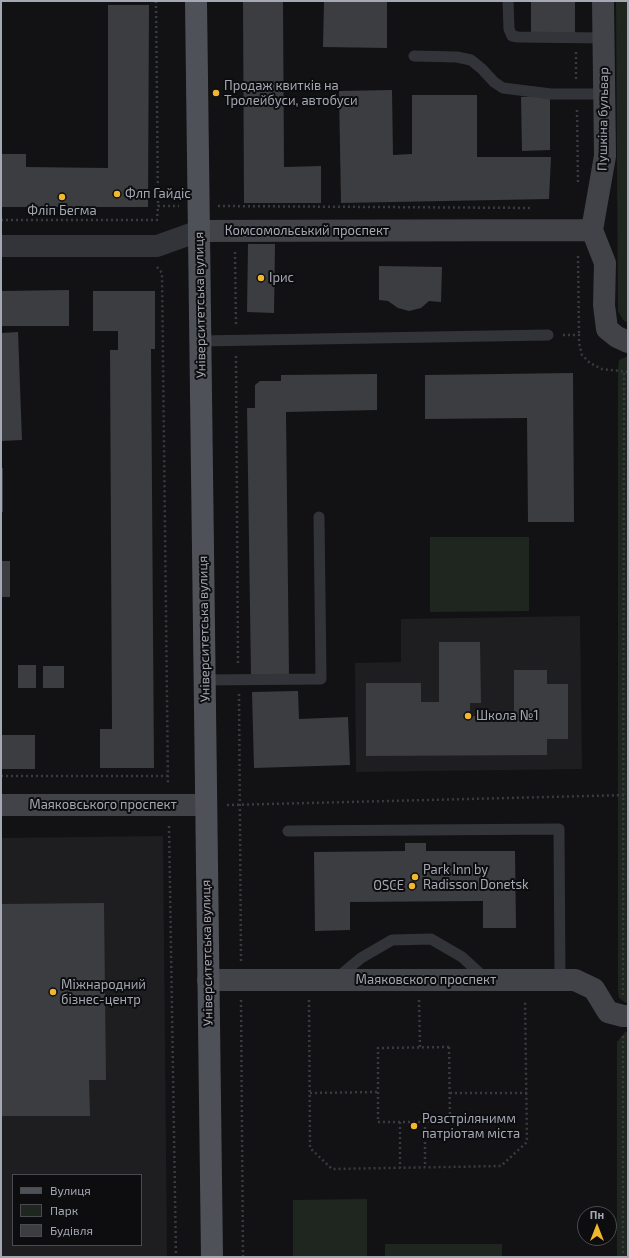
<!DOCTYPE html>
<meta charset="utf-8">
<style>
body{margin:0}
#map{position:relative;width:629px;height:1258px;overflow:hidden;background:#121214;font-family:"Exo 2",sans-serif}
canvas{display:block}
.frame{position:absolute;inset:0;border:2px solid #a4a8b4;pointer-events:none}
.legend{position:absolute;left:12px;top:1174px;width:130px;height:72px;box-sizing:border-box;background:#0d0d0f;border:1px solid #494b51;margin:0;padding:5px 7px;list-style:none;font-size:12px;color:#a4a8b4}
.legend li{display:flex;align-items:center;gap:8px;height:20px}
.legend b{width:20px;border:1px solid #494b51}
.north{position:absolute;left:577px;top:1206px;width:40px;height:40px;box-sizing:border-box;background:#0d0d0f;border:1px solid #494b51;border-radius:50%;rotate:0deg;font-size:11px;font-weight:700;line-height:16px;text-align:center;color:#a4a8b4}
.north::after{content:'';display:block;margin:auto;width:14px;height:18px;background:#f1b72d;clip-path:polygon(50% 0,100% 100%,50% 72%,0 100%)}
</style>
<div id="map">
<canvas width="629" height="1258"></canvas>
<div class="frame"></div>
<ul class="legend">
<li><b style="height:5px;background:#4f5158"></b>Вулиця</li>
<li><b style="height:11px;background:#1e261f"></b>Парк</li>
<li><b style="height:11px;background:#3c3d41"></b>Будівля</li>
</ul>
<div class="north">Пн</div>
</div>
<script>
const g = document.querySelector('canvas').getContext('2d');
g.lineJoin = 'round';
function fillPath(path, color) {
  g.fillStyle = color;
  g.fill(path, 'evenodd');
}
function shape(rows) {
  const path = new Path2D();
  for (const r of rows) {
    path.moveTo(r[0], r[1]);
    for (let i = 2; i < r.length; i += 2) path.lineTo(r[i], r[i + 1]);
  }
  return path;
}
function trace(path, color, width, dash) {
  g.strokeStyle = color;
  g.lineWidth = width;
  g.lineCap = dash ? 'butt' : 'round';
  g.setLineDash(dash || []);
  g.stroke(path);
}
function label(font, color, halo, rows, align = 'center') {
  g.font = font + ' "Exo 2",sans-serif';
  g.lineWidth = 4;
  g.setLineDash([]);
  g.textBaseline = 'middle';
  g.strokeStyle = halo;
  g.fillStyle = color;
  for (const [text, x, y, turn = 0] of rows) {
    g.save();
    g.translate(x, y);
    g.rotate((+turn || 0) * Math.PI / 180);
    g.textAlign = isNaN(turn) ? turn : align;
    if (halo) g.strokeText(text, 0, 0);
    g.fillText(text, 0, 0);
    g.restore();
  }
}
fillPath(shape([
 [580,616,582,769,356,772,355,663,401,662,401,619],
 [163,836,167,1257,1,1257,1,838],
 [13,1175,141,1175,141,1245,13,1245]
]), '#1e1e21');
fillPath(shape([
 [616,1,628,1,628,323,623,320,618,311],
 [628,356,628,1002,626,1003,619,998,618,991,618,369,619,360],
 [430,537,529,537,529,611,430,612],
 [625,1032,628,1032,628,1257,617,1257,617,1042],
 [367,1199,367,1257,293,1257,293,1200],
 [385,1244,502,1244,502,1257,385,1257]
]), '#1e261f');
fillPath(shape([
 [243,1,283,1,284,167,321,166,321,203,244,203],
 [324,1,387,1,387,48,323,47],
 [531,1,575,1,575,35,531,35],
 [108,5,149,5,148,207,1,207,1,154,26,154,26,167,108,168],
 [392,90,393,155,412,154,412,95,477,95,477,157,551,157,549,199,341,203,339,91],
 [550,96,550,150,522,151,521,97],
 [248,244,275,244,274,313,247,312],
 [379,266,442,267,441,302,429,301,421,308,409,311,398,308,388,301,379,300],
 [69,290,69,326,1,326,1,291],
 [93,291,155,291,155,349,151,349,154,768,100,768,100,729,112,729,110,350,118,350,118,331,93,331],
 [18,332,22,440,1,441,1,333],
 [573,373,574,522,528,522,527,418,425,419,425,375],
 [377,374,377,410,286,412,289,674,251,675,247,408,255,408,255,385,260,381,281,381,281,375],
 [1,468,3,468,3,512,1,512],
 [1,561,10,561,10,597,1,597],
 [439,642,480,642,481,703,470,703,470,716,514,716,514,670,547,670,547,684,568,684,568,739,547,739,547,755,366,756,366,683,421,683,421,702,439,702],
 [18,665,36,665,36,688,18,688],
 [43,666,64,666,64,688,43,688],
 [298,691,299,719,348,717,350,765,254,768,252,692],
 [1,735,35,735,35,769,1,769],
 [405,843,426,843,426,851,515,851,516,928,483,928,483,901,350,902,350,930,315,931,314,852,405,851],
 [104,903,106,1080,89,1080,90,1116,1,1116,1,904]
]), '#3c3d41');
trace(shape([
 [156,1,158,206],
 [576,52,576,79],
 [577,110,578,183],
 [218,206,533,208],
 [1,220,157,220,158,206,179,206],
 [235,252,236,327],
 [578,256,579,335],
 [157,267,162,273,168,785],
 [563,335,579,335,579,343,582,355,590,363,602,369,628,372],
 [236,356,238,665],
 [239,694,241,961],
 [1,776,168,776],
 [227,805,628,795],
 [169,826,176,1257],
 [623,995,624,372],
 [241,1000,243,1257],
 [309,1000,310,1148,332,1169,501,1166,527,1142,525,1000],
 [419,1000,420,1047],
 [623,1036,623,1257],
 [449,1047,450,1122,378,1122,378,1048,449,1047],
 [310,1093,378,1092],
 [450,1093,527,1093],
 [400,1122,400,1168],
 [425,1122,425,1167]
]), '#393b40', 2.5, [2, 3]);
trace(shape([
 [508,1,509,29,512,36,518,37,604,38],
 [414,56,457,57,471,60,482,69,494,82,503,88,551,94,604,94],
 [200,341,548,335],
 [204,680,321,679,319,517],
 [288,831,559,829,560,980],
 [337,978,361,958,392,940,431,939,462,957,486,979]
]), '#333439', 11);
trace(shape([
 [1,246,157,246,199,231]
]), '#333439', 22);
trace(shape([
 [603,1,605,156,592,230,605,263,604,305,607,329,617,337,628,342],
 [199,231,592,230],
 [1,805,206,805],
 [208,980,575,980,594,989,608,1012,623,1016,628,1016]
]), '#414349', 22);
trace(shape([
 [196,1,212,1257]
]), '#4f5158', 22);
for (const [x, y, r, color] of [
 [216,93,4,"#f1b72d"],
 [117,194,4,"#f1b72d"],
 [62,197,4,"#f1b72d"],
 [261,278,4,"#f1b72d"],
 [468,716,4,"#f1b72d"],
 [415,877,4,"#f1b72d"],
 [412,886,4,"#f1b72d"],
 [53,992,4,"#f1b72d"],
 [414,1126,4,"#f1b72d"]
]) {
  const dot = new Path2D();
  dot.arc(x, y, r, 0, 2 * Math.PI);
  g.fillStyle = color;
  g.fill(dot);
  trace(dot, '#0d0d0f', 1.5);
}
label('13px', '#a4a8b4', '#0d0d0f', [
 ["Продаж квитків на",224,86],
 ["Тролейбуси, автобуси",224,101],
 ["Флп Гайдіс",125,194],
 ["Фліп Бегма",62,211,"center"],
 ["Ірис",269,278],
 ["Школа №1",476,716],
 ["Park Inn by",423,870],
 ["Radisson Donetsk",423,885],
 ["OSCE",404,886,"right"],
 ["Міжнародний",61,985],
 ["бізнес-центр",61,1000],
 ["Розстрілянимм",422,1119],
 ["патріотам міста",422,1134]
], 'left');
label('13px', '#a4a8b4', '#0d0d0f', [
 ["Пушкіна бульвар",603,119,-89],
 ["Комсомольський проспект",307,231],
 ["Університетська вулиця",200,305,-91],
 ["Університетська вулиця",204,629,-91],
 ["Маяковського проспект",103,805],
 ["Університетська вулиця",207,953,-91],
 ["Маяковского проспект",426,980]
]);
</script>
